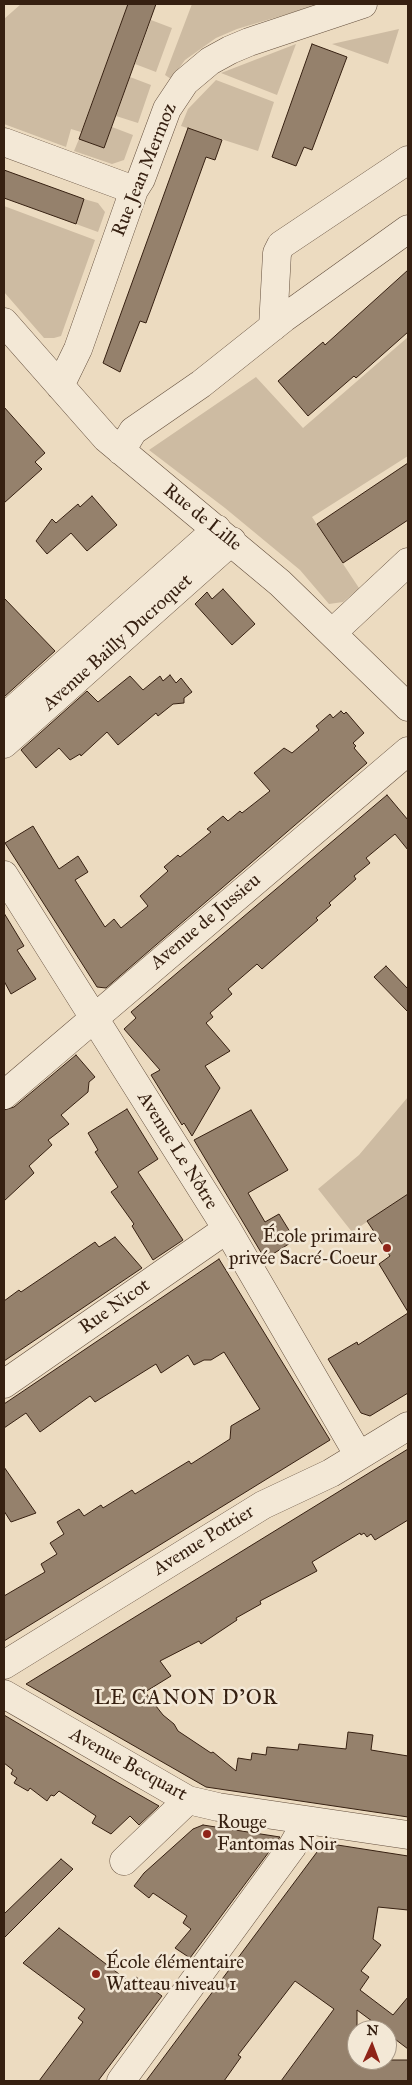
<!DOCTYPE html>
<meta charset="utf-8">
<style>
body{margin:0}
#map{position:relative;width:412px;height:2085px;overflow:hidden;background:#ecdbc0;font-family:"IM FELL Great Primer",serif}
canvas{display:block}
.frame{position:absolute;inset:0;border:5px solid #362011;pointer-events:none}
.north{position:absolute;left:347px;top:2020px;width:50px;height:50px;box-sizing:border-box;background:#f3e8d6;border:1px solid #a79887;border-radius:50%;rotate:2deg;font-size:14px;font-weight:700;line-height:20px;text-align:center;color:#362011}
.north::after{content:'';display:block;margin:auto;width:18px;height:22px;background:#8f2418;clip-path:polygon(50% 0,100% 100%,50% 72%,0 100%)}
</style>
<div id="map">
<canvas width="412" height="2085"></canvas>
<div class="frame"></div>
<div class="north">N</div>
</div>
<script>
const g = document.querySelector('canvas').getContext('2d');
g.lineJoin = 'round';
function fillPath(path, color) {
  g.fillStyle = color;
  g.fill(path, 'evenodd');
}
function shape(rows) {
  const path = new Path2D();
  for (const r of rows) {
    path.moveTo(r[0], r[1]);
    for (let i = 2; i < r.length; i += 2) path.lineTo(r[i], r[i + 1]);
  }
  return path;
}
function trace(path, color, width, dash) {
  g.strokeStyle = color;
  g.lineWidth = width;
  g.lineCap = dash ? 'butt' : 'round';
  g.setLineDash(dash || []);
  g.stroke(path);
}
function label(font, color, halo, rows, align = 'center') {
  g.font = font + ' "IM FELL Great Primer",serif';
  g.lineWidth = 5;
  g.setLineDash([]);
  g.textBaseline = 'middle';
  g.strokeStyle = halo;
  g.fillStyle = color;
  for (const [text, x, y, turn = 0] of rows) {
    g.save();
    g.translate(x, y);
    g.rotate((+turn || 0) * Math.PI / 180);
    g.textAlign = isNaN(turn) ? turn : align;
    if (halo) g.strokeText(text, 0, 0);
    g.fillText(text, 0, 0);
    g.restore();
  }
}
fillPath(shape([
 [21,4,128,4,81,132,71,129,66,147,4,124,4,19],
 [192,4,321,4,237,29,216,38,185,60,171,79,165,75],
 [151,20,172,28,156,72,135,64],
 [399,29,388,64,332,44],
 [296,44,277,95,221,73],
 [130,77,151,85,138,123,116,116],
 [216,80,274,102,258,151,181,126,188,109],
 [112,127,133,135,124,160,112,164,74,151,79,139,104,148],
 [84,199,98,203,105,212,98,232,76,224],
 [4,206,95,240,61,336,54,338,44,338,4,292],
 [408,337,408,456,312,517,359,588,343,602,329,604,300,570,225,508,149,450,256,377,303,428],
 [408,1097,408,1194,352,1232,318,1189,359,1155]
]), '#cdbba2');
const building = shape([
 [128,4,156,4,104,148,79,139,128,4],
 [312,44,347,57,312,150,304,147,296,166,272,157,312,44],
 [188,128,222,140,215,160,206,157,146,323,140,321,120,372,103,363,188,128],
 [4,170,84,199,76,224,4,198,4,170],
 [408,270,408,332,356,378,354,376,308,416,278,381,323,342,325,345,408,270],
 [4,407,45,453,35,462,42,469,4,503,4,407],
 [408,463,408,520,343,563,317,524,408,463],
 [92,496,117,525,87,551,71,533,47,554,36,541,52,519,56,523,78,504,80,507,92,496],
 [223,589,255,624,232,645,195,604,207,592,212,599,223,589],
 [4,598,55,651,4,697,4,598],
 [170,675,176,683,181,678,192,692,184,698,184,703,173,704,158,716,156,713,118,745,107,732,81,756,80,754,70,760,59,748,36,768,21,750,87,691,98,702,130,676,143,690,160,676,163,681,170,675],
 [341,711,344,714,346,712,364,733,353,743,356,746,354,748,367,763,106,988,97,987,5,843,33,826,59,869,78,856,88,872,75,880,105,927,114,919,121,928,148,906,140,896,168,871,164,867,178,855,180,857,211,832,207,829,223,816,228,821,240,811,242,813,270,791,254,773,284,748,292,753,319,730,316,726,330,714,333,718,341,711],
 [387,795,408,820,408,850,395,834,366,858,370,863,354,876,356,879,329,903,331,905,316,918,318,920,262,969,257,964,228,989,232,994,210,1013,213,1017,206,1023,230,1051,205,1066,220,1088,192,1136,184,1123,182,1125,151,1075,160,1070,124,1029,136,1018,131,1012,387,795],
 [4,913,24,946,17,950,36,979,11,994,4,981,4,913],
 [386,966,408,989,408,1012,374,977,386,966],
 [76,1055,95,1077,89,1082,88,1092,61,1115,69,1124,48,1140,52,1145,29,1166,34,1173,4,1201,4,1110,14,1107,76,1055],
 [127,1109,158,1159,138,1172,183,1240,153,1260,132,1226,134,1224,111,1192,118,1187,95,1152,98,1150,88,1133,127,1109],
 [251,1110,288,1170,248,1193,265,1222,279,1214,295,1240,265,1259,194,1140,251,1110],
 [408,1194,408,1312,379,1264,390,1256,367,1221,408,1194],
 [115,1237,142,1268,4,1361,4,1301,19,1290,21,1292,95,1242,99,1247,115,1237],
 [219,1259,330,1440,4,1641,4,1596,45,1572,41,1564,57,1554,50,1543,64,1534,57,1522,79,1509,84,1516,101,1505,103,1508,132,1490,135,1494,189,1461,191,1464,230,1439,231,1426,260,1409,224,1352,211,1360,204,1360,194,1365,188,1355,161,1373,156,1364,95,1402,90,1396,40,1432,26,1413,4,1428,4,1404,219,1259],
 [408,1313,408,1393,370,1416,361,1413,328,1359,357,1342,358,1345,408,1313],
 [408,1449,408,1520,375,1540,371,1534,367,1537,364,1533,361,1535,360,1533,312,1562,317,1571,260,1601,261,1604,236,1618,237,1620,201,1644,199,1641,160,1661,171,1676,145,1692,163,1715,174,1724,178,1731,211,1753,213,1752,236,1771,238,1758,251,1760,252,1753,266,1755,267,1747,298,1750,299,1744,346,1749,348,1732,373,1735,371,1750,408,1756,408,1817,206,1787,26,1684,408,1449],
 [4,1467,36,1513,11,1522,4,1511,4,1467],
 [4,1715,117,1782,159,1806,139,1825,130,1816,111,1834,92,1823,96,1816,59,1791,54,1796,51,1795,47,1801,30,1788,28,1791,14,1783,17,1778,11,1774,13,1770,4,1763,4,1715],
 [203,1825,280,1837,190,1958,175,1948,191,1929,183,1923,187,1916,153,1893,149,1898,134,1886,144,1873,193,1829,203,1825],
 [331,1844,408,1856,408,1910,378,1907,373,1939,381,1945,361,1971,369,1977,360,1990,393,2015,408,1997,408,2049,387,2033,387,2030,384,2030,357,2010,357,2060,408,2060,408,2081,281,2081,334,2009,295,1981,238,2055,241,2057,224,2081,146,2081,320,1848,324,1845,331,1844],
 [61,1859,73,1869,4,1938,4,1914,61,1859],
 [59,1928,132,1984,136,1977,162,1996,98,2081,39,2081,83,2022,78,2018,85,2009,23,1963,59,1928]
]);
fillPath(building, '#95816c');
trace(building, '#362011', 1);
const minor = shape([
 [4,142,134,190],
 [4,322,106,438,280,583,408,707],
 [273,327,277,253,281,245,408,160],
 [60,386,78,349,134,190,141,179,167,109,185,82,210,61,230,50,249,42,363,4],
 [121,451,133,431,201,384,284,318,408,229],
 [332,633,408,562],
 [4,718,217,529],
 [4,744,232,541],
 [4,875,227,1229,359,1456],
 [4,1095,408,751],
 [4,1384,227,1229],
 [4,1665,263,1505,331,1473,408,1426],
 [4,1694,188,1800,218,1807,408,1835],
 [124,1861,188,1800],
 [121,2081,292,1847,300,1833,303,1820]
]);
trace(minor, '#644f3d', 29);
trace(minor, '#f3e8d6', 28);
for (const [x, y, r, color] of [
 [387,1248,5,"#8f2418"],
 [207,1834,5,"#8f2418"],
 [96,1974,5,"#8f2418"]
]) {
  const dot = new Path2D();
  dot.arc(x, y, r, 0, 2 * Math.PI);
  g.fillStyle = color;
  g.fill(dot);
  trace(dot, '#f3e8d6', 2);
}
label('19px', '#362011', '#f3e8d6', [
 ["Rue Jean Mermoz",145,170,-68],
 ["Rue de Lille",202,518,39],
 ["Avenue Bailly Ducroquet",118,643,-42],
 ["Avenue de Jussieu",206,922,-40],
 ["Avenue Le Nôtre",177,1151,58],
 ["Rue Nicot",115,1307,-35],
 ["Avenue Pottier",204,1541,-32],
 ["Avenue Becquart",128,1765,29]
]);
label('19px', '#362011', '#f3e8d6', [
 ["École primaire",377,1237,"right"],
 ["privée Sacré-Coeur",377,1259,"right"],
 ["Rouge",217,1823],
 ["Fantomas Noir",217,1845],
 ["École élémentaire",106,1963],
 ["Watteau niveau 1",106,1985]
], 'left');
g.letterSpacing = '1px';
label('21px', '#362011', '#f3e8d6', [
 ["LE CANON D’OR",186,1699]
]);
g.letterSpacing = '0px';
</script>
